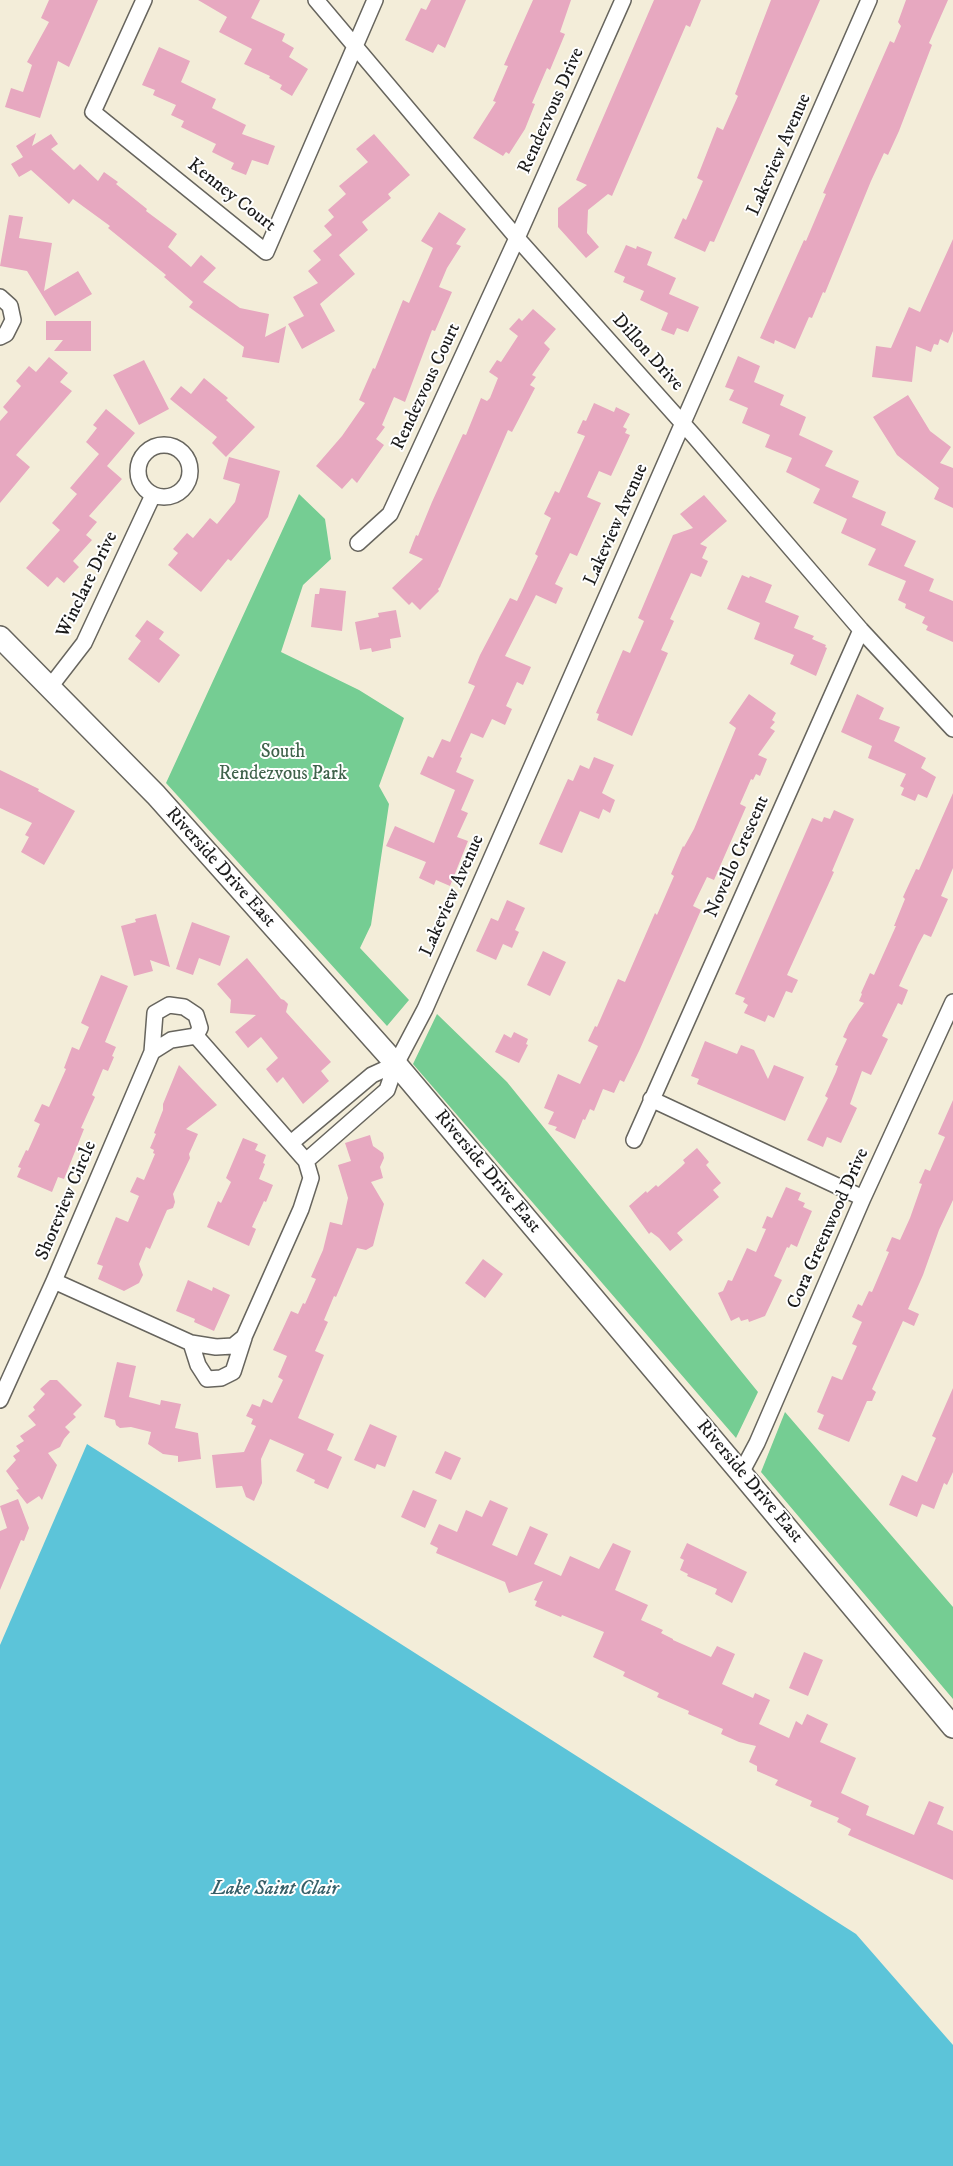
<!DOCTYPE html>
<style>
body{margin:0}
canvas{display:block;background:#f3edd9}
</style>
<canvas width="953" height="2166"></canvas>
<script>
const g = document.querySelector('canvas').getContext('2d');
g.lineJoin = 'round';
function fillPath(path, color) {
  g.fillStyle = color;
  g.fill(path, 'evenodd');
}
function shape(rows) {
  const path = new Path2D();
  for (const r of rows) {
    if (r.length === 3) {
      path.moveTo(r[0] + r[2], r[1]);
      path.arc(r[0], r[1], r[2], 0, 2 * Math.PI);
      continue;
    }
    path.moveTo(r[0], r[1]);
    for (let i = 2; i < r.length; i += 2) path.lineTo(r[i], r[i + 1]);
  }
  return path;
}
function trace(path, color, width, dash) {
  g.strokeStyle = color;
  g.lineWidth = width;
  g.lineCap = dash ? 'butt' : 'round';
  g.setLineDash(dash || []);
  g.stroke(path);
}
function label(font, color, halo, rows, align = 'center') {
  g.font = font + ' "IM FELL DW Pica",serif';
  g.lineWidth = 4;
  g.setLineDash([]);
  g.textBaseline = 'middle';
  g.strokeStyle = halo;
  g.fillStyle = color;
  for (const [text, x, y, turn = 0] of rows) {
    g.save();
    g.translate(x, y);
    g.rotate((+turn || 0) * Math.PI / 180);
    g.textAlign = isNaN(turn) ? turn : align;
    if (halo) g.strokeText(text, 0, 0);
    g.fillText(text, 0, 0);
    g.restore();
  }
}
fillPath(shape([
 [299,494,325,519,331,559,303,585,281,652,359,690,404,718,379,786,389,804,371,925,360,948,409,1000,387,1026,166,783],
 [437,1014,507,1082,758,1392,736,1438,413,1064],
 [785,1412,953,1607,953,1699,761,1472]
]), '#75cd93');
fillPath(shape([
 [87,1444,856,1934,953,2045,953,2166,0,2166,0,1645]
]), '#5cc4d9');
fillPath(shape([
 [49,0,98,0,69,67,58,61,40,118,5,107,11,88,23,92,32,65,27,62,49,22,41,18],
 [198,0,260,0,251,18,285,34,282,41,294,48,289,57,308,69,292,96,280,89,282,85,269,78,270,76,244,64,252,49,219,32,227,17],
 [431,0,466,0,445,48,438,44,433,53,405,40,421,8,426,10],
 [533,0,571,0,560,32,565,34,550,70,547,68,532,103,535,104,525,129,509,154,506,152,503,156,473,138,496,102,493,101,508,66,504,65],
 [654,0,701,0,690,27,686,25,612,196,608,194,588,210,587,233,599,247,586,258,558,227,558,208,587,185,576,180],
 [771,0,820,0,714,242,710,241,705,252,674,238,683,218,686,220,703,181,697,178,717,127,723,130,738,96,735,94],
 [906,0,948,0,929,43,932,45,899,131,888,155,884,153,871,181,825,293,823,292,812,318,809,317,795,349,775,340,774,344,760,338,804,240,806,241,826,194,823,193,890,41,894,43,901,26,898,22],
 [159,47,190,61,181,82,216,99,212,108,246,125,242,134,275,146,268,165,252,160,246,175,231,169,234,163,212,152,216,144,181,127,184,121,171,115,176,105,153,95,155,90,142,85],
 [36,133,32,146,51,134,58,144,51,149,74,170,80,164,98,181,104,172,118,182,116,184,147,209,146,211,177,234,168,247,191,267,201,255,216,268,203,282,240,308,269,314,265,337,286,326,279,363,242,357,244,347,189,307,193,302,164,277,166,275,108,228,110,226,73,199,69,204,31,170,19,177,11,164,23,157,16,146],
 [374,134,410,175,388,194,391,198,362,222,368,230,339,255,355,274,320,304,335,331,302,349,288,324,304,316,293,297,318,283,308,271,321,260,313,251,332,235,324,226,334,217,328,210,346,194,339,186,368,162,356,149],
 [439,212,466,229,456,244,461,246,447,268,439,287,452,292,435,331,432,330,405,402,394,397,382,425,385,427,376,439,384,445,357,483,352,478,342,489,316,466,342,436,365,403,359,400,373,368,375,369,403,300,409,303,433,248,421,241],
 [9,215,23,217,19,238,52,243,44,291,78,271,92,294,55,316,27,271,0,266],
 [953,239,953,331,948,343,940,339,938,345,934,344,931,352,916,346,912,382,872,377,876,346,891,348,909,307,920,312],
 [626,245,636,249,637,246,652,252,647,265,676,278,669,294,699,307,688,332,677,328,674,335,661,330,668,313,640,300,644,291,623,282,625,277,614,272],
 [533,309,556,329,544,343,550,349,532,375,536,377,530,385,535,388,512,432,508,430,440,587,438,589,439,591,420,610,412,602,409,605,392,588,423,559,409,553,416,535,418,536,432,502,463,434,466,435,481,398,487,401,490,398,498,378,489,372,497,360,501,362,518,336,509,329,519,318,522,321],
 [46,321,91,321,91,351,54,351,63,340,46,340],
 [738,356,760,366,754,382,784,395,780,405,806,417,799,435,833,451,825,466,859,481,852,497,886,512,881,525,916,541,904,566,934,579,929,591,953,601,953,642,926,630,928,626,922,623,925,617,905,608,906,604,898,600,906,581,868,565,876,549,841,533,847,519,813,503,820,489,786,472,792,458,765,447,770,435,742,423,748,408,729,400,734,390,725,387],
 [49,357,68,373,60,382,72,391,16,455,30,467,0,503,0,421,8,412,3,407,21,386,16,381,29,366,36,372],
 [144,360,169,409,139,425,113,375],
 [204,378,228,398,226,400,255,427,226,457,212,443,217,437,170,399,181,386,191,394],
 [908,395,930,431,951,447,940,463,953,468,953,508,934,499,939,488,897,455,873,417],
 [594,403,614,412,616,407,630,414,623,427,627,429,625,433,630,435,611,476,599,471,587,497,601,503,577,556,570,553,555,584,563,588,556,604,536,595,505,656,531,667,523,685,517,682,506,706,512,709,505,725,492,719,483,738,471,733,460,757,462,758,456,772,474,780,461,810,468,813,457,837,468,841,450,886,436,880,434,885,419,878,426,862,386,846,395,826,434,843,455,790,420,774,428,756,433,758,442,739,450,742,475,686,468,683,480,655,510,598,517,601,538,556,535,554,551,518,544,514,555,491,559,493,585,436,577,433,583,420,586,421],
 [106,409,135,433,107,466,122,479,89,516,97,522,86,535,92,540,73,561,79,567,64,583,57,577,48,587,26,568,60,530,52,523,77,494,70,488,99,454,86,442,97,428,93,425],
 [229,457,280,471,268,517,231,561,228,559,201,592,168,565,178,553,173,549,187,533,193,538,210,518,217,524,235,502,240,484,223,479],
 [704,495,727,521,700,544,707,547,702,558,708,561,701,577,691,573,670,619,674,621,661,650,668,653,632,736,597,720,599,714,596,713,623,650,630,653,644,621,638,618,673,535,693,528,680,514],
 [742,575,749,578,750,576,772,585,765,602,799,616,794,628,814,636,812,639,826,645,825,647,827,648,816,676,790,664,794,655,754,639,760,623,727,609],
 [320,588,346,591,342,631,311,627,315,594,319,594],
 [396,610,401,637,390,639,391,648,372,652,371,648,360,650,355,622,379,617,378,613],
 [147,620,164,632,159,639,180,655,159,683,128,659,141,641,135,636],
 [749,694,776,713,772,720,775,722,770,728,775,731,758,755,767,759,760,776,756,774,753,780,751,779,740,804,746,807,714,880,707,877,693,906,701,910,640,1049,624,1082,620,1080,614,1093,603,1089,594,1111,590,1109,585,1120,583,1119,575,1139,555,1130,557,1127,548,1124,554,1112,544,1108,558,1074,580,1084,598,1046,588,1041,595,1026,597,1027,618,979,625,982,655,913,657,915,674,876,671,874,683,846,684,847,694,829,736,728,729,723],
 [857,694,884,708,879,719,900,727,894,741,926,758,921,768,936,777,927,798,918,794,915,801,901,795,904,788,900,786,906,774,868,758,872,746,841,732],
 [594,757,614,765,602,793,615,800,610,813,603,809,599,819,580,811,562,853,539,844,568,779,573,781,580,765,589,769],
 [0,770,39,789,38,791,75,811,44,865,21,852,29,837,25,835,32,823,0,808],
 [953,793,953,868,941,896,948,899,931,937,924,934,918,945,899,986,908,990,902,1005,898,1003,882,1036,888,1039,871,1075,862,1071,850,1104,857,1108,841,1143,827,1137,823,1147,807,1140,828,1098,825,1096,836,1072,838,1066,835,1065,847,1039,843,1037,849,1024,864,1003,859,1001,862,994,861,993,870,973,874,975,896,926,894,926,905,899,903,897,909,884,916,869,919,870],
 [834,810,854,819,832,871,834,872,787,975,798,980,792,993,786,991,774,1018,768,1015,765,1022,744,1013,748,1005,743,1002,745,998,735,994,812,818,822,822,824,817,830,819],
 [507,900,525,908,515,930,519,932,512,948,503,944,496,960,476,951,491,918,498,921],
 [156,914,170,967,150,960,153,971,134,976,121,926,136,922,135,919],
 [192,922,230,936,220,966,199,958,193,975,176,969],
 [543,951,566,962,550,996,527,985],
 [247,958,281,999,284,1000,288,1004,286,1012,331,1062,321,1071,329,1081,303,1104,283,1077,277,1083,266,1069,278,1058,261,1037,248,1048,235,1032,256,1015,230,1013,231,1000,217,984],
 [101,975,128,986,105,1042,116,1047,112,1056,114,1057,108,1071,103,1069,92,1095,95,1097,81,1128,84,1129,64,1179,58,1177,52,1192,17,1177,21,1168,18,1167,26,1150,28,1151,40,1124,34,1121,42,1104,49,1107,66,1069,64,1068,72,1047,79,1050,89,1027,81,1023],
 [514,1032,528,1039,526,1044,528,1045,519,1063,495,1052,504,1034,511,1038],
 [705,1041,737,1054,741,1045,754,1050,768,1079,774,1065,804,1077,785,1121,697,1084,699,1079,691,1076],
 [179,1065,217,1105,186,1129,198,1134,189,1154,190,1158,173,1194,175,1202,173,1208,167,1210,150,1249,146,1247,139,1264,143,1275,139,1283,124,1291,98,1279,103,1266,97,1264,116,1217,128,1222,139,1196,130,1192,137,1177,144,1180,155,1154,153,1153,154,1150,150,1148,156,1134,154,1133,163,1110,163,1104],
 [953,1100,953,1200,939,1230,923,1275,908,1309,919,1314,914,1326,903,1321,872,1389,876,1392,872,1401,867,1401,849,1442,818,1429,824,1415,817,1412,832,1376,842,1380,857,1346,852,1344,862,1322,852,1317,858,1304,862,1306,869,1291,872,1292,889,1252,886,1251,892,1237,900,1240,910,1218,922,1184,919,1183,925,1169,930,1171,945,1137,938,1134],
 [370,1135,373,1146,383,1153,384,1158,380,1167,383,1178,371,1182,384,1204,373,1246,366,1250,357,1248,336,1297,334,1296,324,1320,328,1322,315,1351,324,1355,298,1418,334,1434,327,1450,342,1457,328,1489,314,1483,315,1480,296,1471,304,1454,270,1439,261,1459,262,1483,254,1501,246,1497,242,1486,216,1488,212,1455,244,1452,256,1426,251,1424,253,1419,246,1416,252,1404,260,1407,263,1399,272,1403,283,1380,278,1377,287,1356,273,1350,291,1311,298,1314,303,1303,305,1304,316,1279,311,1277,323,1250,330,1222,342,1225,348,1198,338,1165,351,1161,345,1143],
 [243,1138,258,1144,255,1150,266,1155,263,1163,265,1164,259,1179,273,1185,266,1202,264,1201,252,1227,256,1229,249,1246,207,1227,218,1201,221,1203,231,1182,226,1178],
 [697,1148,709,1162,706,1165,721,1183,713,1190,719,1197,677,1233,683,1240,670,1251,659,1238,651,1232,649,1234,629,1206,646,1191,647,1193,656,1185,658,1187,681,1167,685,1163,683,1160],
 [786,1187,801,1193,798,1200,805,1203,803,1207,812,1211,803,1232,797,1247,791,1244,789,1248,787,1247,774,1276,782,1280,765,1316,749,1322,748,1319,741,1321,739,1317,731,1321,718,1293,723,1291,728,1280,732,1281,747,1248,756,1252,766,1229,762,1228,767,1216,772,1218],
 [483,1259,503,1274,485,1298,465,1283],
 [188,1280,212,1291,213,1287,230,1295,214,1331,194,1322,195,1319,176,1311],
 [117,1362,136,1366,129,1397,160,1405,161,1400,181,1404,175,1428,198,1433,201,1459,178,1462,178,1456,163,1454,148,1444,151,1432,131,1427,120,1428,116,1425,115,1420,104,1417],
 [50,1380,57,1380,82,1405,73,1414,76,1417,65,1427,70,1432,64,1439,60,1447,48,1453,57,1465,42,1500,39,1496,27,1504,16,1490,19,1489,6,1471,16,1460,13,1456,20,1451,16,1446,24,1441,20,1436,36,1425,28,1416,35,1410,33,1407,45,1394,40,1389],
 [953,1388,953,1472,947,1485,944,1483,934,1509,922,1504,917,1517,889,1505,902,1475,917,1482,936,1438,932,1436],
 [370,1424,397,1436,385,1467,377,1464,375,1469,354,1460],
 [445,1451,461,1458,451,1480,435,1473],
 [413,1490,437,1500,425,1528,401,1517],
 [18,1499,29,1528,24,1541,21,1540,0,1590,0,1531,7,1528,0,1506],
 [490,1500,508,1508,492,1545,517,1556,530,1526,548,1534,534,1564,561,1576,570,1556,599,1569,613,1543,631,1551,615,1590,648,1605,641,1620,663,1630,661,1633,673,1639,673,1640,711,1657,717,1646,735,1654,722,1684,753,1698,755,1693,770,1700,759,1724,789,1738,796,1721,802,1725,807,1714,828,1724,820,1742,856,1758,841,1793,869,1806,866,1815,914,1835,929,1801,944,1807,937,1824,953,1831,953,1880,848,1835,851,1829,837,1822,839,1818,810,1806,812,1801,775,1785,778,1780,757,1771,757,1766,749,1762,756,1746,739,1742,721,1734,723,1729,688,1714,689,1711,657,1697,659,1693,623,1676,625,1672,593,1657,604,1632,562,1615,561,1617,535,1606,537,1601,534,1600,543,1581,509,1593,505,1582,436,1553,438,1548,430,1544,439,1524,457,1532,466,1510,482,1517],
 [687,1543,747,1572,732,1603,715,1594,717,1589,687,1576,688,1574,680,1570,684,1560,680,1558],
 [804,1652,823,1660,808,1696,789,1688]
]), '#e7a8c0');
const minor = shape([
 [144,0,93,112,266,252,375,0],
 [316,0,517,238,694,436,861,630,953,729],
 [0,297,10,306,13,320,6,334,0,337],
 [164,471,26],
 [358,543,390,514,517,238,623,0],
 [50,687,84,643,153,495],
 [152,1052,155,1013,169,1005,184,1007,196,1015,200,1028,196,1036],
 [651,1099,863,1198],
 [634,1140,861,630],
 [291,1143,372,1075,396,1064],
 [306,1161,387,1090,396,1064,425,1009,869,0],
 [191,1343,198,1365,207,1379,221,1378,233,1372,244,1338],
 [0,1400,54,1281,152,1052,171,1040,196,1036,306,1161,311,1178,301,1209,244,1337,233,1346,216,1347,191,1343,54,1281],
 [741,1473,757,1443,863,1198,953,1002]
]);
const secondary = shape([
 [0,637,156,795,396,1064,741,1473,953,1727]
]);
trace(minor, '#67655e', 18);
trace(secondary, '#67655e', 24);
trace(minor, '#fff', 15);
trace(secondary, '#fff', 21);
label('19px', '#1c1c1c', '#fff', [
 ["Rendezvous Drive",552,111,-66],
 ["Lakeview Avenue",780,155,-66],
 ["Kenney Court",231,196,38],
 ["Dillon Drive",647,353,48],
 ["Rendezvous Court",427,387,-65],
 ["Lakeview Avenue",617,525,-66],
 ["Winclare Drive",88,585,-64],
 ["Novello Crescent",738,857,-66],
 ["Riverside Drive East",220,868,48],
 ["Lakeview Avenue",453,896,-66],
 ["Riverside Drive East",487,1172,50],
 ["Shoreview Circle",67,1201,-67],
 ["Cora Greenwood Drive",829,1229,-66],
 ["Riverside Drive East",749,1482,50]
]);
label('19px', '#40634c', '#fff', [
 ["South",283,753],
 ["Rendezvous Park",283,775]
]);
label('italic 20px', '#365f68', '#fff', [
 ["Lake Saint Clair",275,1890]
]);
</script>
